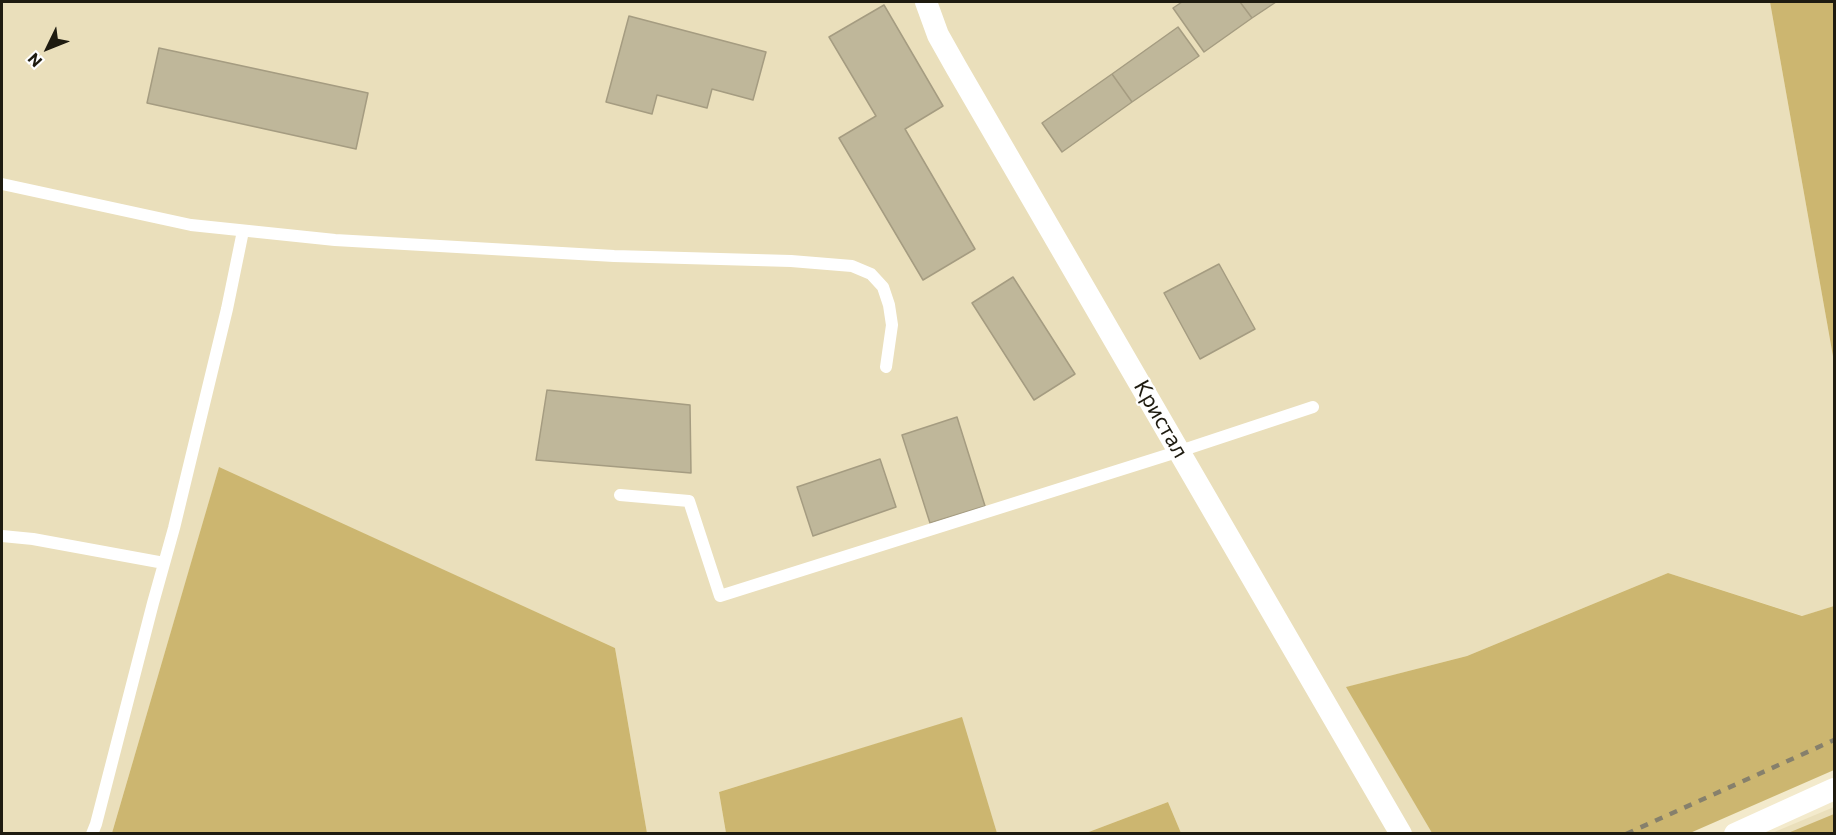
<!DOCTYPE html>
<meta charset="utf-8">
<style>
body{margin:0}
#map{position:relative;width:1836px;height:835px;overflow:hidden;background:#f3eacc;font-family:Commissioner,sans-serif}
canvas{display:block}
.frame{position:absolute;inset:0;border:3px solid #1e1b10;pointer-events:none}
.north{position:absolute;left:18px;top:18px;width:60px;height:60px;-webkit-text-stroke:4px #fff;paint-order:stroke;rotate:227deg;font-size:16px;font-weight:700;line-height:24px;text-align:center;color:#1e1b10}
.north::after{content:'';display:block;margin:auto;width:21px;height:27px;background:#1e1b10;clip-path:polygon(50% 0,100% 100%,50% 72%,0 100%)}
</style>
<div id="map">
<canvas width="1836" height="835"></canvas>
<div class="frame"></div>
<div class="north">N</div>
</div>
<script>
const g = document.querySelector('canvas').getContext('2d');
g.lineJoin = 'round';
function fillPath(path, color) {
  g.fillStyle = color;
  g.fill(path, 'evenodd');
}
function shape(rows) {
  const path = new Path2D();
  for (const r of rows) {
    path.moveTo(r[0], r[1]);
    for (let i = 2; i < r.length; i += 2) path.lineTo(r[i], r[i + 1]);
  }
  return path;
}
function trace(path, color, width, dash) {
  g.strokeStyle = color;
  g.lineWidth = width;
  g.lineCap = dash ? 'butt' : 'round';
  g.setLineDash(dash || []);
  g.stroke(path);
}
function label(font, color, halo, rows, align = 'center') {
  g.font = font + ' Commissioner,sans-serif';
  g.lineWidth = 4.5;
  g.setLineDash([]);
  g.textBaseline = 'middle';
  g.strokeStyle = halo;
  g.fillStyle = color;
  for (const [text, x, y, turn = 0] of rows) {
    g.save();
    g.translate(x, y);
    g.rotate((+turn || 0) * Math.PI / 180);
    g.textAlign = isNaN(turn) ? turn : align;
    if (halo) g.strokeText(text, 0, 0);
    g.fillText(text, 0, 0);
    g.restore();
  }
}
fillPath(shape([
 [2,2,1770,2,1834,362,1834,606,1803,616,1668,573,1467,656,1347,687,1432,833,1181,833,1168,802,1086,833,997,833,961,718,719,792,726,833,647,833,615,648,219,468,112,833,2,834],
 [1834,807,1834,833,1772,833]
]), '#eadfbb');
fillPath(shape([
 [1770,2,1834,2,1834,362],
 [219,467,615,648,647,833,112,833],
 [1668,573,1802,616,1834,606,1834,770,1690,833,1432,833,1346,687,1467,656],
 [962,717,997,833,726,833,719,792],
 [1168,802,1181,833,1086,833],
 [1834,814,1834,833,1788,833]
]), '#ccb670');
const building = shape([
 [1182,2,1240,2,1252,18,1204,52,1173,8,1182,2],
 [1240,2,1276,2,1252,18,1240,2],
 [884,5,943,106,905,129,975,249,923,280,839,138,876,116,829,37,884,5],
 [629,16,766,52,753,100,712,89,707,108,657,95,652,114,606,102,629,16],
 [1178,27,1199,56,1132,102,1112,74,1178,27],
 [159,48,368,93,356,149,147,103,159,48],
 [1112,74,1132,102,1062,152,1042,123,1112,74],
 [1219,264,1255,329,1200,359,1164,293,1219,264],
 [1013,277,1075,374,1034,400,972,303,1013,277],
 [547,390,690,405,691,473,536,460,547,390],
 [957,417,985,506,930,523,902,435,957,417],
 [880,459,896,507,813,536,797,487,880,459]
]);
fillPath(building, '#bfb79a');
trace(building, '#a59c81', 1.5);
trace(shape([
 [2,184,191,225,335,240,614,256,791,261,852,266,871,274,883,287,889,305,892,325,886,367],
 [620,495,689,501,720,596,1180,451,1313,407],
 [2,536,33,539,164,563],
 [92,834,96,824,153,603,174,528,227,309,243,231]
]), '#fff', 12);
trace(shape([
 [926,2,938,35,956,67,1401,834],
 [1735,834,1834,789]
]), '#fff', 22);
trace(shape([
 [1626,834,1834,740]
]), '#86806c', 4.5, [8, 8]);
label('22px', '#1e1b10', '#fff', [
 ["Кристал",1161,419,60]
]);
</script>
